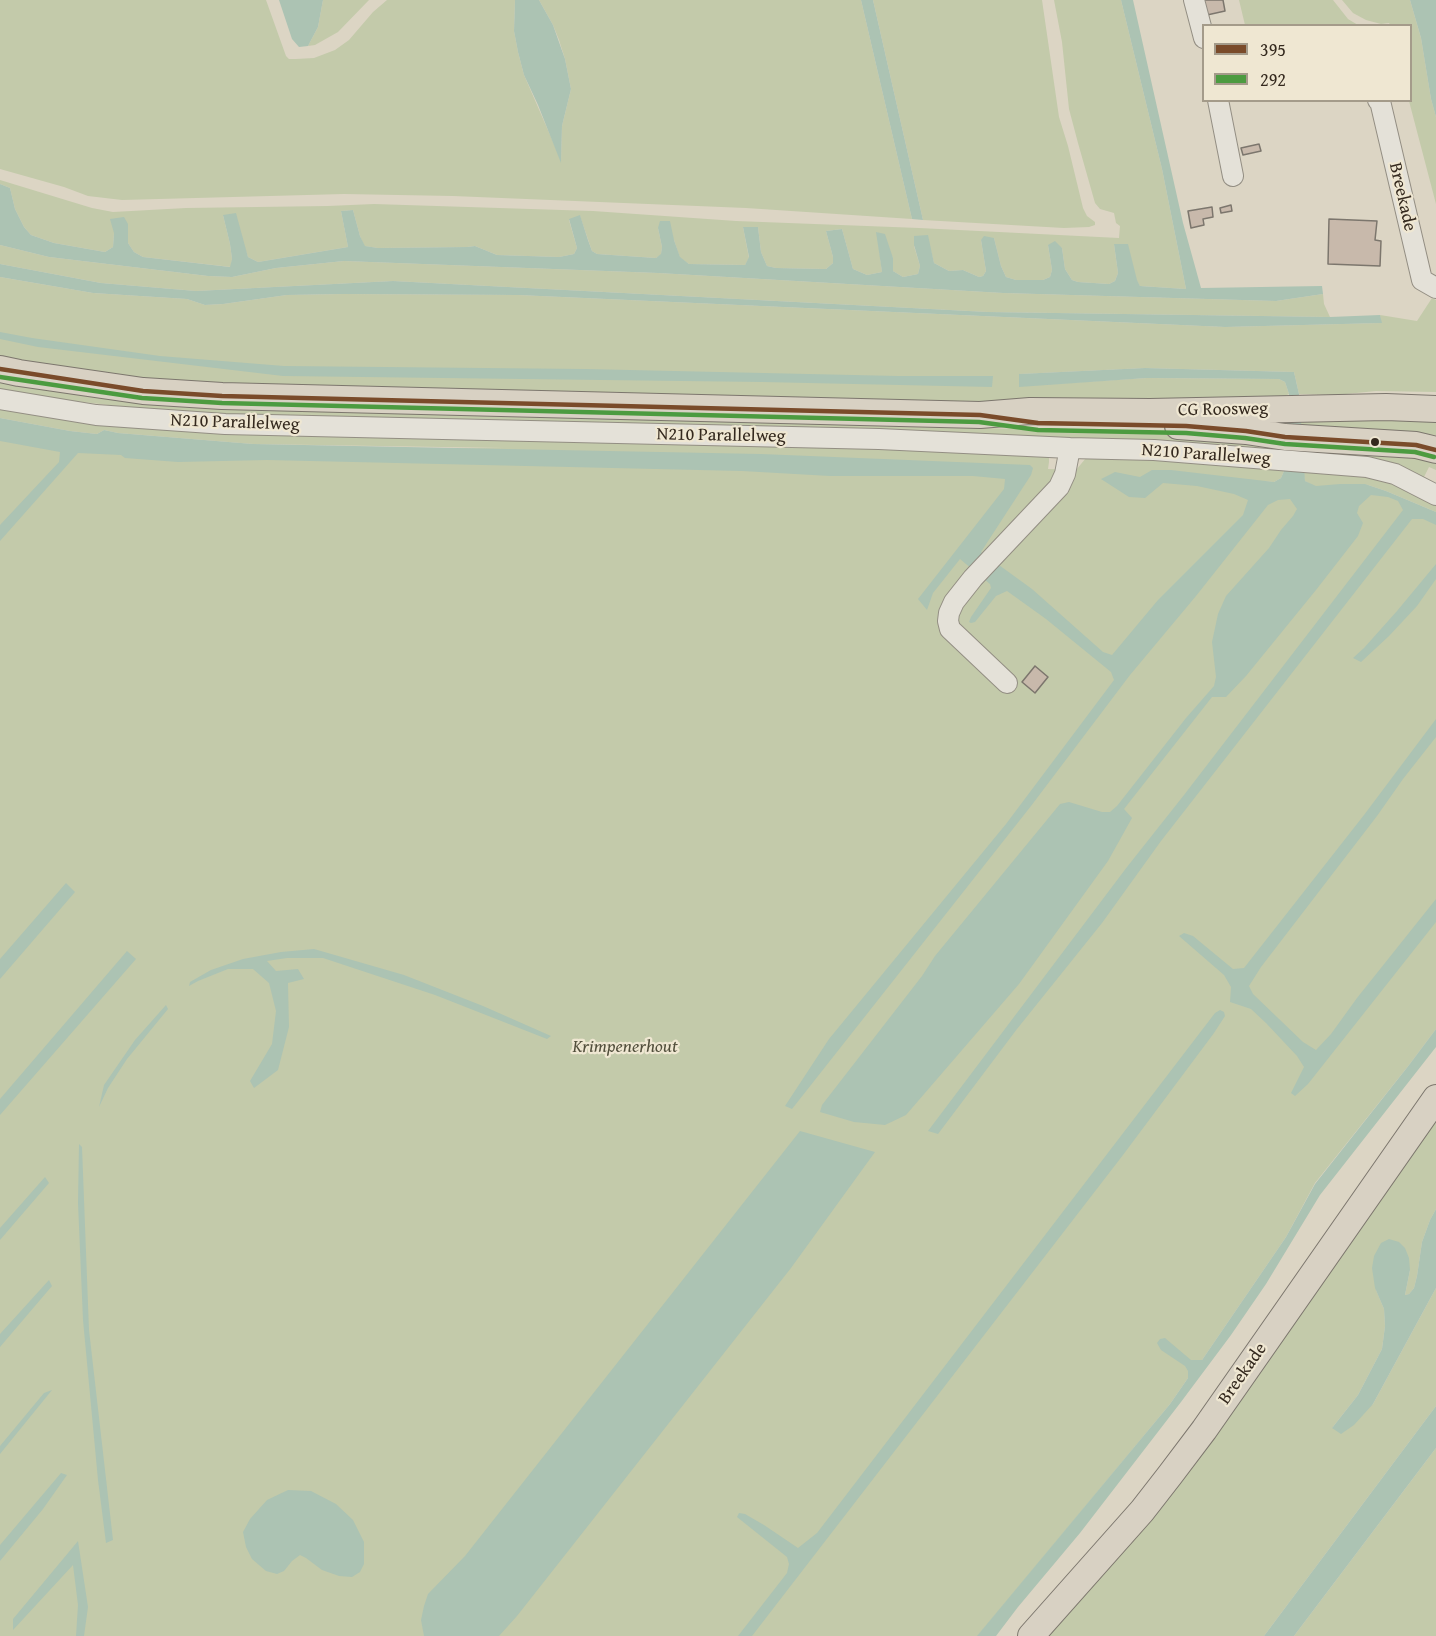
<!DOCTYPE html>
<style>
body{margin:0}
#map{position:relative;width:1436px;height:1636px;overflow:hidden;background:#dcd5c4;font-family:"Gentium Book Plus",serif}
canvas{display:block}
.legend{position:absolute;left:1202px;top:24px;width:210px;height:78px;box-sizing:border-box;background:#efe7d2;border:2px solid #a49b8a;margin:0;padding:8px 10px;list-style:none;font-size:18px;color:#34291e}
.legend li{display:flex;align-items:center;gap:12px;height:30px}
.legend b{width:30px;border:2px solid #a49b8a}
</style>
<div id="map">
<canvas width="1436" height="1636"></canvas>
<ul class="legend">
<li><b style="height:8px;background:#7a4b2a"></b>395</li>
<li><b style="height:8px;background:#4c9b40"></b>292</li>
</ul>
</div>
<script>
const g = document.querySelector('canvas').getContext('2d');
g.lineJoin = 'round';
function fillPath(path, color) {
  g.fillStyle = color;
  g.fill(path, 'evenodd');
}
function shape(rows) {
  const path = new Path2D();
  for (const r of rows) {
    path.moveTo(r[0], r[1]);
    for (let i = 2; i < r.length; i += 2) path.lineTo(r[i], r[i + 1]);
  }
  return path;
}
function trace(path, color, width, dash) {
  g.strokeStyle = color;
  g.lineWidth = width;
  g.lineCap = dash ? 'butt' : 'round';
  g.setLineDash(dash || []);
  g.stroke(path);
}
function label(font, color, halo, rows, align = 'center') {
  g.font = font + ' "Gentium Book Plus",serif';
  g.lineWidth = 4.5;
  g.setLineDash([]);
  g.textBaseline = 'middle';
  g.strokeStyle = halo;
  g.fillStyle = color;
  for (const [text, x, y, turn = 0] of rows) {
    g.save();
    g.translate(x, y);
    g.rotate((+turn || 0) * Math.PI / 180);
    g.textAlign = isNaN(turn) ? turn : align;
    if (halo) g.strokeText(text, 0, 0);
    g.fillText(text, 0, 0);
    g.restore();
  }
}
fillPath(shape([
 [0,0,266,0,286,56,289,59,296,59,314,58,335,50,349,40,373,12,387,0,515,0,514,31,518,52,524,75,561,160,562,126,571,89,565,59,559,40,553,25,539,0,861,0,912,219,746,208,453,196,344,194,122,200,88,196,64,187,0,169],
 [323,0,369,0,338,32,315,45,308,46,318,27],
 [873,0,1042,0,1059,117,1068,146,1083,208,1087,216,1095,222,1095,225,1089,227,1064,228,923,220],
 [1054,0,1121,0,1162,169,1186,289,1140,286,1114,244,1118,273,1115,281,1109,284,1078,282,1072,280,1065,269,1062,248,1048,245,1052,270,1050,277,1043,280,1016,280,1006,277,1001,266,994,238,981,240,986,271,983,276,979,277,963,270,949,271,934,263,931,251,914,246,920,266,918,274,903,277,893,271,893,258,877,232,882,272,867,275,853,269,842,229,826,231,833,257,833,263,826,269,776,268,767,266,761,252,758,227,743,227,749,258,745,265,689,264,680,258,674,240,658,228,662,247,661,255,656,258,597,254,592,251,580,216,569,220,577,248,574,254,559,257,497,255,475,246,467,247,378,248,364,246,360,236,353,210,341,211,348,247,258,262,248,257,243,243,223,215,230,244,232,259,231,267,143,257,134,252,128,243,128,224,114,233,113,247,105,252,54,243,31,235,24,227,15,209,10,188,0,184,0,180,92,208,113,212,186,208,328,206,374,204,593,211,736,221,919,228,1119,238,1120,226,1116,223,1114,213,1100,209,1095,203,1078,143,1069,109,1062,42],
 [1239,0,1333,0,1348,19,1358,25,1245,25],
 [1342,0,1410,0,1421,38,1431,99,1436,117,1436,204,1409,101,1410,100,1410,26,1390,25,1389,23,1381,24,1366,20,1353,13],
 [0,245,49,257,208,276,232,277,276,268,344,261,658,273,1003,293,1276,301,1323,294,1324,304,1330,317,988,312,393,281,196,291,101,283,0,264],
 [0,277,93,293,187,299,205,305,223,304,287,295,343,294,518,295,1225,327,1381,323,1380,315,1417,321,1432,298,1436,300,1436,392,1376,391,1336,395,1299,394,1294,372,1145,368,1020,374,1019,386,1147,378,1279,379,1285,382,1289,394,1281,398,1136,398,1013,404,197,385,0,362],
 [0,378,827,421,982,428,1149,432,1241,436,1436,456,1436,470,1429,467,1424,477,1436,484,1436,488,1393,466,266,418,158,411,0,392],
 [0,404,1049,454,1049,462,1048,469,1076,470,1086,458,1155,458,1214,462,1284,471,1281,478,1274,482,1145,474,1314,486,1305,481,1303,471,1380,477,1436,503,1436,512,1386,491,1365,484,1436,518,1436,1029,1409,1065,1315,1183,1286,1237,1202,1360,1191,1360,1188,1378,1170,1404,978,1636,0,1636,0,430,130,449,505,448,253,444,118,433,104,430,97,434,70,431,0,418],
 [1436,418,1436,435,1244,422],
 [1436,1116,1436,1209,1430,1220,1422,1242,1417,1276,1414,1288,1409,1294,1405,1295,1410,1270,1376,1290,1384,1309,1385,1326,1382,1349,1358,1395,1332,1428,1373,1404,1436,1288,1436,1406,1264,1636,1043,1636],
 [1436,1448,1436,1636,1294,1636]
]), '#c3caaa');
fillPath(shape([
 [279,0,323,0,318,27,308,46,299,47,292,39],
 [515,0,539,0,553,25,565,59,571,89,562,126,561,163,538,105,524,75,518,52,514,31],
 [861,0,873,0,923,220,912,219],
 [1121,0,1133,0,1183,223,1201,288,1322,286,1323,294,1276,301,1003,293,658,273,344,261,276,268,232,277,208,276,49,257,0,245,0,184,10,188,15,209,24,227,31,235,54,243,105,252,113,247,114,233,110,219,124,217,128,224,128,243,134,252,143,257,230,267,232,259,230,244,223,215,236,213,248,257,258,262,348,247,341,211,353,210,360,236,365,246,378,248,467,247,475,246,497,255,559,257,574,254,577,248,569,219,580,215,588,240,592,251,597,254,656,258,661,254,662,247,658,228,660,221,670,221,674,240,680,257,689,264,745,265,749,257,743,227,758,227,761,252,767,266,776,268,826,269,833,263,833,257,826,231,842,229,853,269,867,275,882,272,876,232,885,234,893,258,893,271,903,277,918,274,920,266,914,245,914,236,928,235,934,263,949,271,963,270,979,277,983,276,986,271,981,240,984,236,994,238,1001,266,1006,277,1016,280,1043,280,1050,277,1052,270,1048,245,1055,241,1062,248,1065,269,1072,280,1078,282,1109,284,1115,281,1118,273,1114,244,1128,244,1137,280,1140,286,1186,289,1162,169],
 [1410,0,1436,0,1436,117,1431,99,1421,38],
 [0,264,101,283,196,291,393,281,988,312,1330,317,1380,315,1382,323,1225,327,518,295,343,294,287,295,223,304,205,305,187,299,93,293,0,277],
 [0,332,32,338,160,356,284,366,585,369,898,376,993,376,992,387,762,382,283,376,38,347,0,339],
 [1145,368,1294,372,1299,394,1305,481,1316,486,1340,484,1365,484,1386,491,1436,512,1436,525,1423,519,1412,519,1161,841,1102,923,1017,1029,938,1134,928,1131,1127,867,1184,795,1403,510,1398,501,1388,497,1371,495,1359,506,1357,513,1363,523,1358,536,1316,590,1246,676,1226,697,1212,697,1124,809,1132,818,1108,861,1019,984,906,1115,885,1125,854,1122,820,1112,822,1105,922,976,935,956,1060,804,1069,802,1102,812,1110,812,1117,806,1186,718,1214,686,1216,677,1212,642,1218,614,1226,596,1269,548,1281,530,1293,516,1297,509,1290,499,1278,500,1268,505,1253,524,1196,596,1130,675,1031,806,792,1109,785,1106,829,1039,1006,824,1114,680,1111,672,1046,619,1007,591,996,596,975,622,971,623,969,622,971,617,991,588,990,584,960,559,933,593,927,610,918,599,1004,489,1005,479,973,476,830,476,742,471,267,460,178,462,125,458,121,455,78,453,0,541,0,525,59,462,60,452,0,441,0,418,70,431,97,434,104,430,118,433,253,444,761,454,1030,465,1033,468,1031,475,981,552,1032,589,1103,652,1112,655,1158,600,1243,515,1248,500,1234,494,1197,486,1163,483,1145,498,1129,497,1101,479,1115,472,1140,477,1152,470,1171,470,1274,482,1281,478,1284,471,1289,394,1285,382,1279,379,1147,378,1019,387,1019,374],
 [1436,564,1436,579,1417,606,1389,636,1361,662,1353,658,1364,648,1397,611],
 [1436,719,1436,737,1403,779,1377,816,1261,967,1249,986,1253,994,1303,1042,1316,1050,1331,1034,1357,998,1436,899,1436,922,1308,1084,1295,1096,1291,1093,1304,1067,1297,1056,1266,1023,1251,1009,1230,1002,1231,987,1224,975,1179,936,1184,933,1193,936,1233,969,1244,968,1364,815],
 [66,883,75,892,0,979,0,959],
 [314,949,404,975,483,1006,551,1036,547,1039,435,995,323,958,287,958,267,961,276,971,298,969,304,979,288,983,289,1027,278,1070,254,1088,250,1081,272,1044,276,1011,269,983,253,969,228,969,198,981,189,986,190,982,211,970,243,959,281,952],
 [127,951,136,959,0,1115,0,1099],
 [166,1005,168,1009,127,1059,108,1088,99,1107,104,1085,135,1040],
 [1220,1010,1224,1012,1225,1016,1214,1033,1123,1155,752,1636,738,1636,787,1573,789,1564,787,1557,737,1517,739,1513,745,1514,764,1525,798,1548,817,1533,1215,1013],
 [1436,1029,1436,1047,1320,1195,1266,1284,1231,1335,1181,1402,1080,1533,1018,1607,996,1636,977,1636,1170,1404,1188,1378,1188,1371,1185,1366,1161,1350,1157,1343,1160,1339,1165,1338,1191,1360,1202,1360,1286,1237,1315,1184,1409,1065],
 [800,1131,875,1152,791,1268,517,1616,499,1636,424,1636,421,1620,424,1606,428,1594,465,1556],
 [79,1144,82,1147,89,1330,113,1540,106,1543,98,1480,83,1320,78,1203],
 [45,1177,49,1183,0,1240,0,1228],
 [1436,1209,1436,1288,1373,1404,1354,1425,1341,1434,1332,1428,1358,1395,1382,1349,1385,1326,1384,1309,1375,1288,1372,1268,1374,1256,1381,1243,1389,1239,1399,1242,1405,1248,1409,1258,1410,1270,1405,1295,1409,1294,1414,1288,1417,1276,1422,1242,1430,1220],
 [49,1280,52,1286,0,1347,0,1334],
 [52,1390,0,1454,0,1446,44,1393],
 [1436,1406,1436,1448,1294,1636,1264,1636],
 [61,1473,67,1475,43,1509,0,1561,0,1545],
 [288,1490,311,1491,336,1504,353,1520,364,1542,364,1564,360,1572,352,1577,339,1576,322,1570,306,1558,300,1555,292,1561,284,1571,277,1574,266,1571,252,1559,246,1547,243,1532,250,1519,267,1500],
 [78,1541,88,1607,84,1636,76,1636,78,1605,73,1565,13,1630,13,1619]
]), '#acc3b3');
const building = shape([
 [1204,0,1223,0,1225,11,1207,15,1204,0],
 [1259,144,1261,151,1243,155,1241,148,1259,144],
 [1231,205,1232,211,1221,213,1220,208,1231,205],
 [1212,207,1213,217,1203,219,1204,225,1191,228,1188,211,1212,207],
 [1329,219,1377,221,1375,240,1381,241,1380,266,1328,264,1329,219],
 [1035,666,1048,677,1035,693,1022,682,1035,666]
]);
fillPath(building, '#c8b9ab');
trace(building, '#7c766d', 1.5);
const minor = shape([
 [1194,0,1204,38],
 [1218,100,1233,176],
 [1378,100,1380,101,1422,280,1436,288],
 [0,399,96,415,225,424,879,439,1070,448,1154,450,1367,467,1395,474,1436,495],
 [1007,683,950,629,948,621,949,613,954,602,973,578,1059,487,1065,474,1070,448]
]);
const major = shape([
 [0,369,19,373,143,391,222,396,980,415,1030,411,1150,412,1386,407,1436,409],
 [1178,426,1246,431,1285,437,1416,445,1436,450],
 [1031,1636,1142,1511,1170,1475,1204,1430,1436,1098]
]);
trace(minor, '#938e83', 22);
trace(major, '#7c766d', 28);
trace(minor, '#e4e1d8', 20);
trace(major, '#d8d1c3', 26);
trace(shape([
 [0,369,143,391,222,396,980,415,1038,423,1186,426,1246,431,1285,437,1416,445,1436,450]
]), '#7a4b2a', 4.5);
trace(shape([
 [0,377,142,398,222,403,979,422,1038,430,1186,433,1245,438,1285,444,1415,452,1434,457]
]), '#4c9b40', 4.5);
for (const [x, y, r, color] of [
 [1375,442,5,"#34291e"]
]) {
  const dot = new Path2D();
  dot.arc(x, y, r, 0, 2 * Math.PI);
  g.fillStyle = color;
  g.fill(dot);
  trace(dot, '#efe7d2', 2);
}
label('18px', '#34291e', '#efe7d2', [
 ["Breekade",1402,197,77],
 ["CG Roosweg",1223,410,-1],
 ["N210 Parallelweg",235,423,2],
 ["N210 Parallelweg",721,436,1],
 ["N210 Parallelweg",1206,455,4],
 ["Breekade",1243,1374,-55]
]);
label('italic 18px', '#524f3c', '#efe7d2', [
 ["Krimpenerhout",625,1047]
]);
</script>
